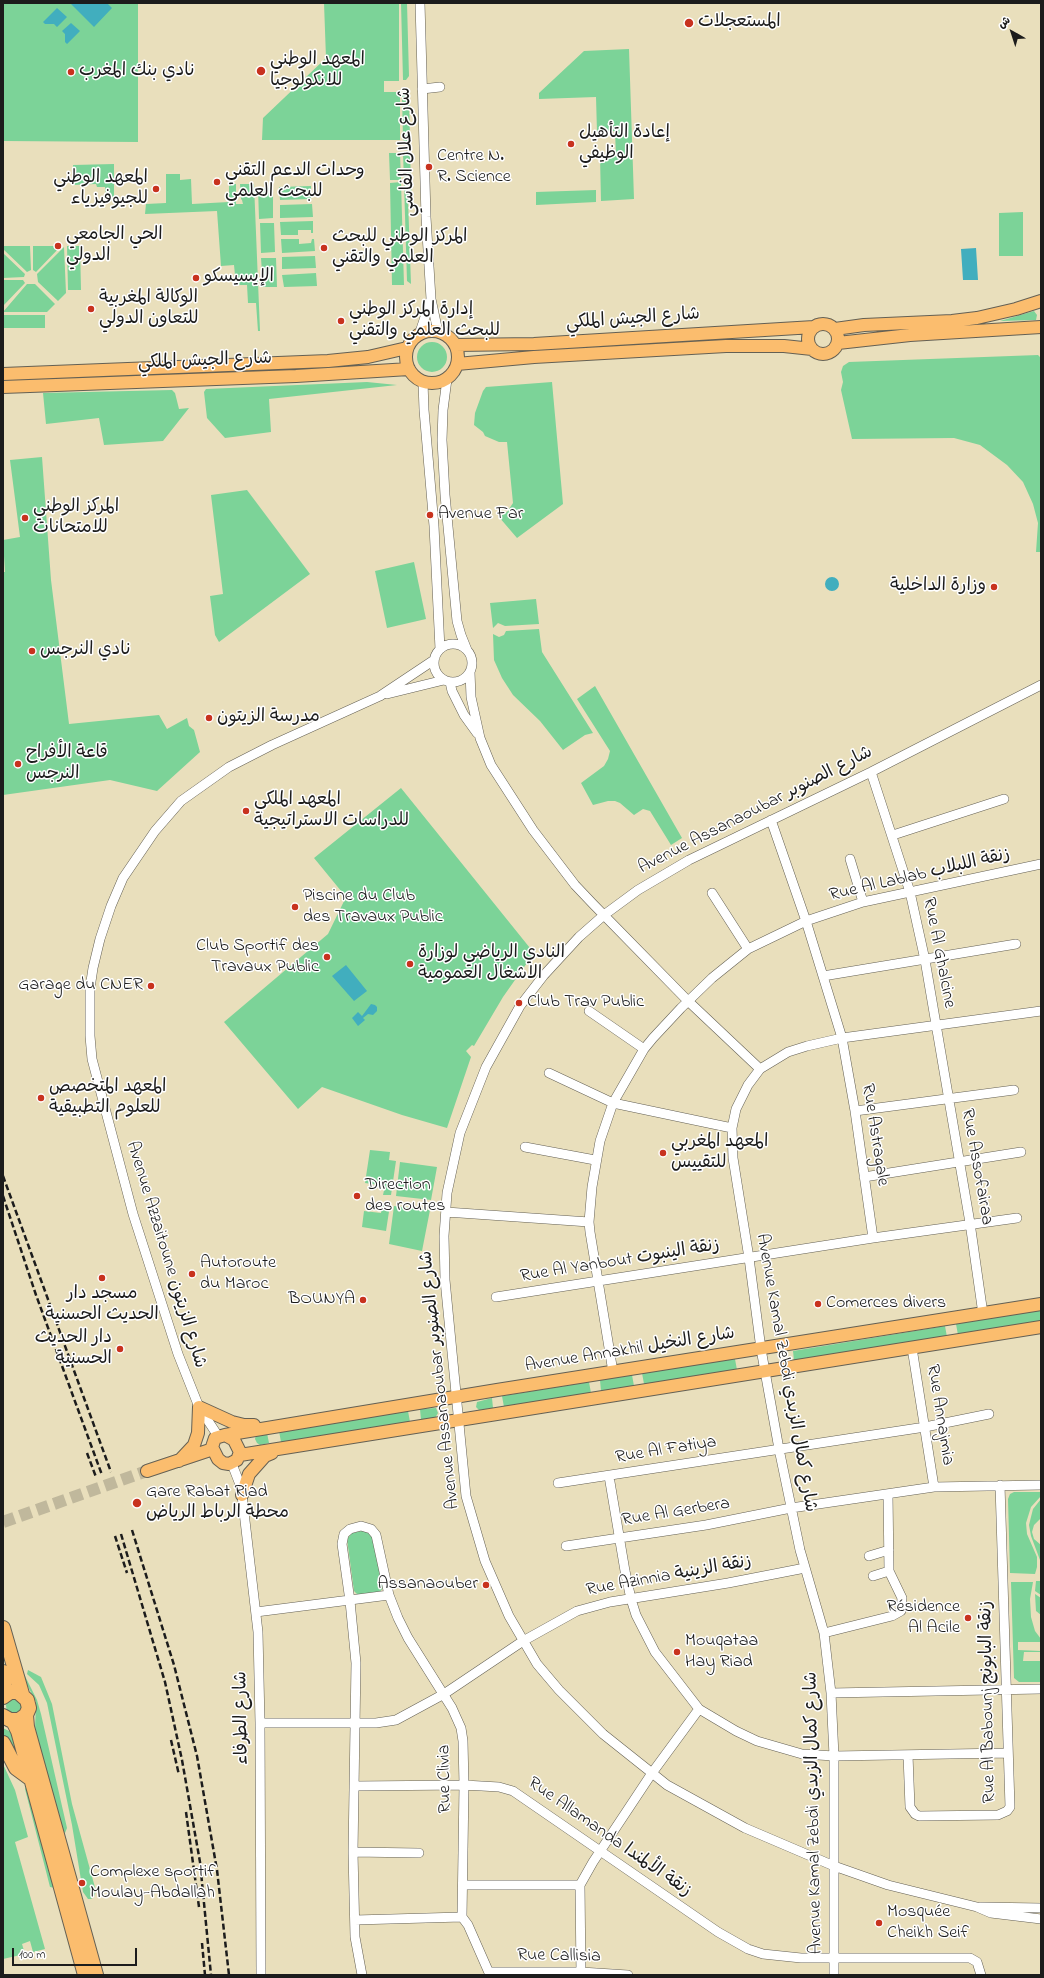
<!DOCTYPE html>
<meta charset="utf-8">
<style>
body{margin:0}
#map{position:relative;width:1044px;height:1978px;overflow:hidden;background:#e9dfbc;font-family:"Indie Flower","Playpen Sans Arabic",sans-serif}
canvas{display:block}
.frame{position:absolute;inset:0;border:4px solid #1c1c1c;pointer-events:none}
.north{position:absolute;left:992px;top:12px;width:40px;height:40px;-webkit-text-stroke:3px #fff;paint-order:stroke;rotate:321deg;font-size:11px;font-weight:700;line-height:16px;text-align:center;color:#1c1c1c}
.north::after{content:'';display:block;margin:auto;width:14px;height:18px;background:#1c1c1c;clip-path:polygon(50% 0,100% 100%,50% 72%,0 100%)}
.scale{position:absolute;left:12px;top:1948px;width:125px;height:18px;box-sizing:border-box;border:2px solid #1c1c1c;border-top:0;padding-left:5px;font-size:12px;line-height:14px;white-space:nowrap;color:#1c1c1c;-webkit-text-stroke:3px #fff;paint-order:stroke}
</style>
<div id="map">
<canvas width="1044" height="1978"></canvas>
<div class="frame"></div>
<div class="north">ش</div>
<div class="scale">100 m</div>
</div>
<script>
const g = document.querySelector('canvas').getContext('2d');
g.lineJoin = 'round';
function fillPath(path, color) {
  g.fillStyle = color;
  g.fill(path, 'evenodd');
}
function shape(rows) {
  const path = new Path2D();
  for (const r of rows) {
    if (r.length === 3) {
      path.moveTo(r[0] + r[2], r[1]);
      path.arc(r[0], r[1], r[2], 0, 2 * Math.PI);
      continue;
    }
    path.moveTo(r[0], r[1]);
    for (let i = 2; i < r.length; i += 2) path.lineTo(r[i], r[i + 1]);
  }
  return path;
}
function trace(path, color, width, dash) {
  g.strokeStyle = color;
  g.lineWidth = width;
  g.lineCap = dash ? 'butt' : 'round';
  g.setLineDash(dash || []);
  g.stroke(path);
}
function label(font, color, halo, rows, align = 'center') {
  g.font = font + ' "Indie Flower","Playpen Sans Arabic",sans-serif';
  g.lineWidth = 3;
  g.setLineDash([]);
  g.textBaseline = 'middle';
  g.strokeStyle = halo;
  g.fillStyle = color;
  for (const [text, x, y, turn = 0] of rows) {
    g.save();
    g.translate(x, y);
    g.rotate((+turn || 0) * Math.PI / 180);
    g.textAlign = isNaN(turn) ? turn : align;
    if (halo) g.strokeText(text, 0, 0);
    g.fillText(text, 0, 0);
    g.restore();
  }
}
fillPath(shape([
 [3,3,138,3,138,142,3,141],
 [324,3,399,3,399,81,384,81,384,92,400,92,400,140,262,140,263,118,326,58],
 [401,3,407,3,409,76,406,80,403,80],
 [629,49,634,199,601,201,600,157,616,156,615,131,597,132,596,97,539,99,539,93,584,51],
 [405,92,409,94,410,140,406,142,403,140,402,94],
 [389,153,400,153,401,180,390,180],
 [403,154,410,154,411,180,404,180],
 [114,164,114,197,106,197,105,187,97,187,96,184,73,185,73,165],
 [166,174,180,174,180,180,191,179,192,204,229,202,229,184,236,184,236,204,243,204,242,200,241,199,240,184,254,184,260,331,258,331,256,303,248,303,247,285,236,285,234,265,221,266,217,211,145,214,146,204,166,203],
 [401,182,404,285,392,285,390,183],
 [404,183,411,183,412,199,408,200,411,284,407,281],
 [311,186,311,199,280,200,279,187],
 [258,188,273,188,273,218,259,219],
 [596,190,596,202,536,205,536,192],
 [312,204,313,217,280,218,280,205],
 [1023,212,1023,256,999,256,999,213],
 [313,221,313,233,311,233,311,230,298,230,298,235,281,235,280,222],
 [260,223,274,223,275,252,261,253],
 [281,239,299,239,299,244,311,243,312,239,314,239,315,251,282,253],
 [3,246,30,246,31,270,27,272,3,249],
 [33,246,61,246,36,272,33,270],
 [67,246,80,246,81,290,68,290],
 [64,247,66,293,58,301,38,282,37,274],
 [3,253,25,274,24,277,3,278],
 [315,256,316,268,282,269,282,257],
 [261,258,276,258,277,287,263,287],
 [316,273,317,286,284,287,282,275],
 [3,280,23,280,25,283,3,306],
 [27,284,35,284,55,304,47,312,3,312],
 [1034,311,1037,315,1036,320,1000,321],
 [3,315,45,315,45,328,3,328],
 [432,357,15],
 [1038,355,1041,358,1041,552,1036,552,1038,523,1033,504,1023,482,1007,465,980,445,954,438,852,439,841,390,843,382,841,372,843,366,849,362],
 [367,382,397,385,269,399,271,432,225,438,207,418,204,392,206,389],
 [552,382,563,504,517,538,499,517,507,512,513,503,507,442,499,442,485,436,483,432,474,425,475,413,483,391,486,387],
 [172,390,175,393,179,409,189,408,163,441,104,445,99,418,46,424,43,393],
 [42,457,51,580,69,724,159,715,167,729,187,718,189,726,194,730,200,752,157,791,110,780,3,795,3,572,5,572,3,540,20,537,10,460],
 [247,490,310,574,219,642,215,635,210,596,223,594,211,495],
 [414,562,426,619,387,628,375,571],
 [536,599,539,624,505,626,498,623,493,628,490,603],
 [539,629,542,652,593,733,585,735,563,750,540,721,513,695,502,678,494,660,493,634,499,637,504,635,506,631],
 [595,686,682,838,671,845,650,811,643,809,634,815,620,803,615,801,608,801,593,805,581,783,604,766,608,759,610,751,577,699],
 [401,788,534,953,503,997,474,1046,472,1045,466,1051,471,1057,447,1128,402,1115,322,1087,298,1109,224,1022,328,934,346,897,314,858],
 [370,1150,390,1152,389,1160,396,1161,391,1195,383,1195,385,1186,365,1183],
 [400,1162,437,1167,431,1200,396,1196],
 [382,1204,390,1205,386,1231,362,1227,364,1211,381,1213],
 [394,1206,430,1210,422,1251,389,1244],
 [1041,1310,1041,1322,958,1335,956,1324],
 [945,1326,947,1337,794,1361,793,1351],
 [735,1359,737,1370,644,1384,642,1373],
 [632,1375,634,1386,601,1391,600,1380],
 [589,1382,591,1393,504,1407,502,1396],
 [492,1398,493,1408,479,1410,476,1407,477,1402],
 [436,1408,438,1413,435,1418,421,1420,420,1409],
 [408,1411,410,1422,281,1442,279,1431],
 [267,1433,269,1443,260,1445,257,1443,255,1439,256,1435],
 [1014,1492,1041,1492,1041,1496,1031,1507,1026,1523,1027,1534,1037,1557,1037,1567,1035,1574,1010,1573,1008,1499,1010,1494],
 [1041,1499,1041,1518,1034,1525,1032,1532,1034,1539,1041,1545,1040,1560,1031,1536,1029,1525,1033,1509],
 [366,1530,372,1536,383,1588,378,1594,359,1596,354,1591,347,1539,352,1533],
 [1036,1581,1041,1581,1041,1595,1035,1591],
 [1011,1582,1033,1582,1030,1599,1031,1617,1035,1631,1041,1639,1041,1642,1018,1642,1018,1650,1041,1651,1041,1652,1024,1652,1023,1661,1041,1661,1041,1682,1019,1682,1014,1678],
 [1035,1594,1041,1598,1041,1615,1036,1611],
 [21,1668,37,1700,41,1714,67,1828,65,1833,63,1832,35,1729,36,1702,25,1681],
 [28,1670,41,1677,52,1704,72,1804,96,1891,94,1897,91,1899,88,1899,83,1892,72,1825,47,1703,39,1685,27,1674],
 [14,1706,8],
 [3,1728,13,1733,22,1765,3,1738],
 [3,1764,15,1790,28,1837,15,1842,45,1949,33,1952,30,1941,22,1944,25,1954,3,1959],
 [26,1786,55,1888,50,1887,25,1789]
]), '#7cd398');
fillPath(shape([
 [70,3,107,3,112,8,94,27],
 [57,8,67,17,57,27,54,24,45,24,43,22],
 [71,23,80,31,67,44,65,42,65,34,62,31],
 [976,248,978,280,963,280,961,249],
 [832,584,7],
 [346,965,367,991,354,1001,332,976],
 [371,1004,375,1005,377,1007,377,1011,373,1015,368,1014,363,1018,365,1020,358,1026,352,1018,358,1012,362,1016]
]), '#41aebe');
trace(shape([
 [3,1522,147,1471]
]), '#c0b89c', 12, [12, 6]);
const minor = shape([
 [420,3,426,217,431,299,438,332],
 [422,89,440,87],
 [419,335,431,299],
 [447,379,443,410,442,440,445,495,457,621,461,635,467,650],
 [423,382,424,410,434,526,440,649],
 [453,663,19],
 [470,672,471,697,480,738,491,765,533,830,575,885,593,904,688,1001,760,1069],
 [450,682,452,691,464,715,477,733],
 [1041,685,871,772,689,860,638,890,604,915,579,937,544,975,520,1006,486,1067,460,1133,447,1193,444,1236,445,1280,466,1496,485,1561,509,1616,537,1664,559,1690,603,1734,652,1773,667,1785,745,1828,834,1866,888,1885,977,1907,991,1913,1041,1919],
 [387,694,444,680],
 [871,772,910,892,925,960,970,1223,983,1314],
 [771,820,806,921,842,1038,855,1111,873,1238],
 [893,835,1004,799],
 [850,859,863,902],
 [712,893,748,949],
 [823,976,1016,944],
 [589,1011,644,1049],
 [549,1073,613,1103,732,1128],
 [855,1111,1014,1090],
 [525,1147,595,1160],
 [864,1177,1021,1152],
 [446,1212,589,1222],
 [496,1297,873,1238,1017,1218],
 [912,1348,934,1487],
 [613,1372,590,1232,589,1222,592,1187,600,1141,613,1103,644,1049,653,1038,681,1008,712,978,748,949,806,921,863,902,1041,864],
 [218,1436,199,1407,178,1354,133,1214,92,1059,90,1036,90,988,93,968,100,939,111,906,123,878,155,831,181,801,229,767,272,745,380,696,434,660],
 [232,1464,239,1482,242,1495,258,1632,260,1723,261,1975],
 [609,1476,625,1571,631,1599,636,1615,655,1652,699,1709,736,1731,757,1741,802,1754,834,1756,1008,1753],
 [558,1483,925,1427,989,1414],
 [566,1546,706,1525,791,1508,934,1487,1041,1485],
 [869,1556,889,1550],
 [873,1576,889,1571],
 [256,1612,389,1595],
 [824,1633,892,1616,901,1611,902,1598,889,1571,888,1494],
 [831,1693,1041,1689],
 [260,1723,376,1723,396,1720,444,1694,523,1641,577,1611,610,1602,728,1583,805,1568],
 [908,1755,910,1807,915,1814,919,1816,998,1815,1007,1811,1010,1807,1000,1485],
 [354,1786,464,1785,499,1787,513,1791,718,1932,748,1949,763,1954,801,1958,970,1958,977,1962,981,1975],
 [353,1852,419,1853],
 [463,1885,580,1885],
 [980,1907,1041,1908],
 [355,1920,462,1917],
 [490,1972,581,1972,628,1975],
 [362,1975,355,1937,353,1852,356,1663,350,1601,342,1544,344,1534,350,1529,361,1526,371,1529,376,1535,389,1595,398,1618,408,1638,452,1708,461,1728,463,1741,464,1785,462,1917,468,1925,490,1975],
 [581,1975,580,1885,593,1862,652,1773,699,1709],
 [834,1975,834,1756,831,1693,824,1633,800,1550,779,1449,761,1349,749,1258,733,1158,732,1128,736,1109,748,1085,760,1069,788,1052,807,1046,842,1038,1041,1011]
]);
const major = shape([
 [823,339,15],
 [835,329,864,325,952,321,977,318,1016,309,1041,301],
 [432,357,26],
 [838,343,910,335,1041,327],
 [455,345,534,344,814,327],
 [457,364,534,357,726,346,784,346,812,349],
 [3,374,328,361,368,357,407,348],
 [3,387,296,376,409,369],
 [225,1435,497,1390,1041,1304],
 [225,1435,234,1440,240,1452,237,1460,229,1464,223,1463,218,1459,212,1447,215,1438,225,1435],
 [240,1455,1041,1327],
 [179,1461,194,1445,198,1433,199,1407,232,1422,244,1425,254,1425],
 [147,1471,213,1449],
 [242,1495,249,1474,265,1456,272,1453]
]);
const highway = shape([
 [3,1628,22,1694],
 [3,1672,6,1694],
 [3,1697,10,1692,18,1692,27,1700,29,1708,26,1715,19,1720,10,1720,3,1716],
 [26,1715,27,1727,96,1975],
 [13,1721,18,1731,85,1975],
 [3,1743,16,1768,31,1779]
]);
trace(minor, '#646054', 10);
trace(major, '#646054', 14);
trace(highway, '#646054', 16);
trace(minor, '#fff', 9);
trace(major, '#fbbd6e', 12);
trace(highway, '#fbbd6e', 14);
trace(shape([
 [3,1176,111,1472],
 [3,1196,36,1295,102,1475],
 [87,1453,96,1477],
 [132,1530,174,1665,197,1756,217,1870,229,1975],
 [121,1534,165,1682,182,1760,200,1862,211,1975],
 [115,1536,127,1573],
 [171,1740,179,1775],
 [186,1812,199,1907],
 [202,1943,205,1975]
]), '#1c1c1c', 2.5, [6, 3]);
for (const [x, y, r, color] of [
 [689,23,5,"#c8321e"],
 [261,71,5,"#c8321e"],
 [71,72,4,"#c8321e"],
 [571,144,4,"#c8321e"],
 [429,167,4,"#c8321e"],
 [217,182,4,"#c8321e"],
 [156,189,4,"#c8321e"],
 [58,246,4,"#c8321e"],
 [324,248,4,"#c8321e"],
 [196,278,4,"#c8321e"],
 [91,309,4,"#c8321e"],
 [341,321,4,"#c8321e"],
 [430,515,4,"#c8321e"],
 [25,518,4,"#c8321e"],
 [994,587,4,"#c8321e"],
 [32,651,4,"#c8321e"],
 [209,718,4,"#c8321e"],
 [18,764,4,"#c8321e"],
 [246,811,4,"#c8321e"],
 [295,907,4,"#c8321e"],
 [327,957,4,"#c8321e"],
 [410,964,4,"#c8321e"],
 [151,986,4,"#c8321e"],
 [519,1003,4,"#c8321e"],
 [41,1098,4,"#c8321e"],
 [663,1153,4,"#c8321e"],
 [357,1196,4,"#c8321e"],
 [192,1274,4,"#c8321e"],
 [102,1278,4,"#c8321e"],
 [363,1300,4,"#c8321e"],
 [818,1304,4,"#c8321e"],
 [120,1349,4,"#c8321e"],
 [137,1503,5,"#c8321e"],
 [486,1585,4,"#c8321e"],
 [968,1618,4,"#c8321e"],
 [677,1652,4,"#c8321e"],
 [82,1883,4,"#c8321e"],
 [879,1923,4,"#c8321e"]
]) {
  const dot = new Path2D();
  dot.arc(x, y, r, 0, 2 * Math.PI);
  g.fillStyle = color;
  g.fill(dot);
  trace(dot, '#fff', 1.5);
}
label('18px', '#1c1c1c', '#fff', [
 ["المستعجلات",698,23],
 ["المعهد الوطني",270,61],
 ["للانكولوجيا",270,82],
 ["نادي بنك المغرب",79,72],
 ["إعادة التأهيل",579,134],
 ["الوظيفي",579,155],
 ["Centre N.",437,157],
 ["R. Science",437,178],
 ["وحدات الدعم التقني",225,172],
 ["للبحث العلمي",225,193],
 ["المعهد الوطني",148,179,"right"],
 ["للجيوفيزياء",148,200,"right"],
 ["الحي الجامعي",66,236],
 ["الدولي",66,257],
 ["المركز الوطني للبحث",332,238],
 ["العلمي والتقني",332,259],
 ["اﻹيسيسكو",204,278],
 ["الوكالة المغربية",99,299],
 ["للتعاون الدولي",99,320],
 ["إدارة المركز الوطني",349,311],
 ["للبحث العلمي والتقني",349,332],
 ["المركز الوطني",33,508],
 ["للامتحانات",33,529],
 ["Avenue Far",438,515],
 ["وزارة الداخلية",986,587,"right"],
 ["نادي النرجس",40,651],
 ["مدرسة الزيتون",217,718],
 ["قاعة الأفراح",26,754],
 ["النرجس",26,775],
 ["المعهد الملكي",254,801],
 ["للدراسات الاستراتيجية",254,822],
 ["Piscine du Club",303,897],
 ["des Travaux Public",303,918],
 ["Club Sportif des",319,947,"right"],
 ["Travaux Public",319,968,"right"],
 ["النادي الرياضي لوزارة",418,954],
 ["الاشغال العمومية",418,975],
 ["Garage du CNER",143,986,"right"],
 ["Club Trav Public",527,1003],
 ["المعهد المتخصص",49,1088],
 ["للعلوم التطبيقية",49,1109],
 ["المعهد المغربي",671,1143],
 ["للتقييس",671,1164],
 ["Direction",365,1186],
 ["des routes",365,1207],
 ["Autoroute",200,1264],
 ["du Maroc",200,1285],
 ["مسجد دار",102,1295,"center"],
 ["الحديث الحسنية",102,1316,"center"],
 ["BOUNYA",355,1300,"right"],
 ["Comerces divers",826,1304],
 ["دار الحديث",112,1339,"right"],
 ["الحسنية",112,1360,"right"],
 ["Gare Rabat Riad",146,1493],
 ["محطة الرباط الرياض",146,1514],
 ["Assanaouber",478,1585,"right"],
 ["Résidence",960,1608,"right"],
 ["Al Acile",960,1629,"right"],
 ["Mouqataa",685,1642],
 ["Hay Riad",685,1663],
 ["Complexe sportif",90,1873],
 ["Moulay-Abdallah",90,1894],
 ["Mosquée",887,1913],
 ["Cheikh Seif",887,1934]
], 'left');
label('18px', '#1c1c1c', '#fff', [
 ["شارع علال الفاسي",408,152,-92],
 ["شارع الجيش الملكي",633,320,-4],
 ["شارع الجيش الملكي",205,362,-2],
 ["Avenue Assanaoubar شارع الصنوبر",756,811,-27],
 ["Rue Al Lablab زنقة اللبلاب",920,876,-13],
 ["Rue Al Ghalcine",938,953,79],
 ["Rue Astragale",874,1135,81],
 ["Rue Assofairaa",976,1167,80],
 ["Avenue Azzaitoune شارع الزيتون",165,1255,73],
 ["Rue Al Yanbout زنقة الينبوت",620,1262,-9],
 ["Avenue Annakhil شارع النخيل",630,1351,-9],
 ["Avenue Kamal Zebdi شارع كمال الزبدي",785,1373,80],
 ["Avenue Assanaoubar شارع الصنوبر",441,1380,-96],
 ["Rue Annajmia",939,1415,81],
 ["Rue Al Fatiya",666,1451,-9],
 ["Rue Al Gerbera",676,1513,-9],
 ["Rue Azinnia زنقة الزينية",669,1577,-10],
 ["Rue Al Babounj زنقة البابونج",989,1702,-91],
 ["شارع الطرفاء",243,1718,-91],
 ["Rue Clivia",446,1779,-91],
 ["Avenue Kamal Zebdi شارع كمال الزبدي",815,1813,-91],
 ["Rue Allamanda زنقة الألمندا",609,1838,35],
 ["Rue Callisia",559,1957,1]
]);
</script>
